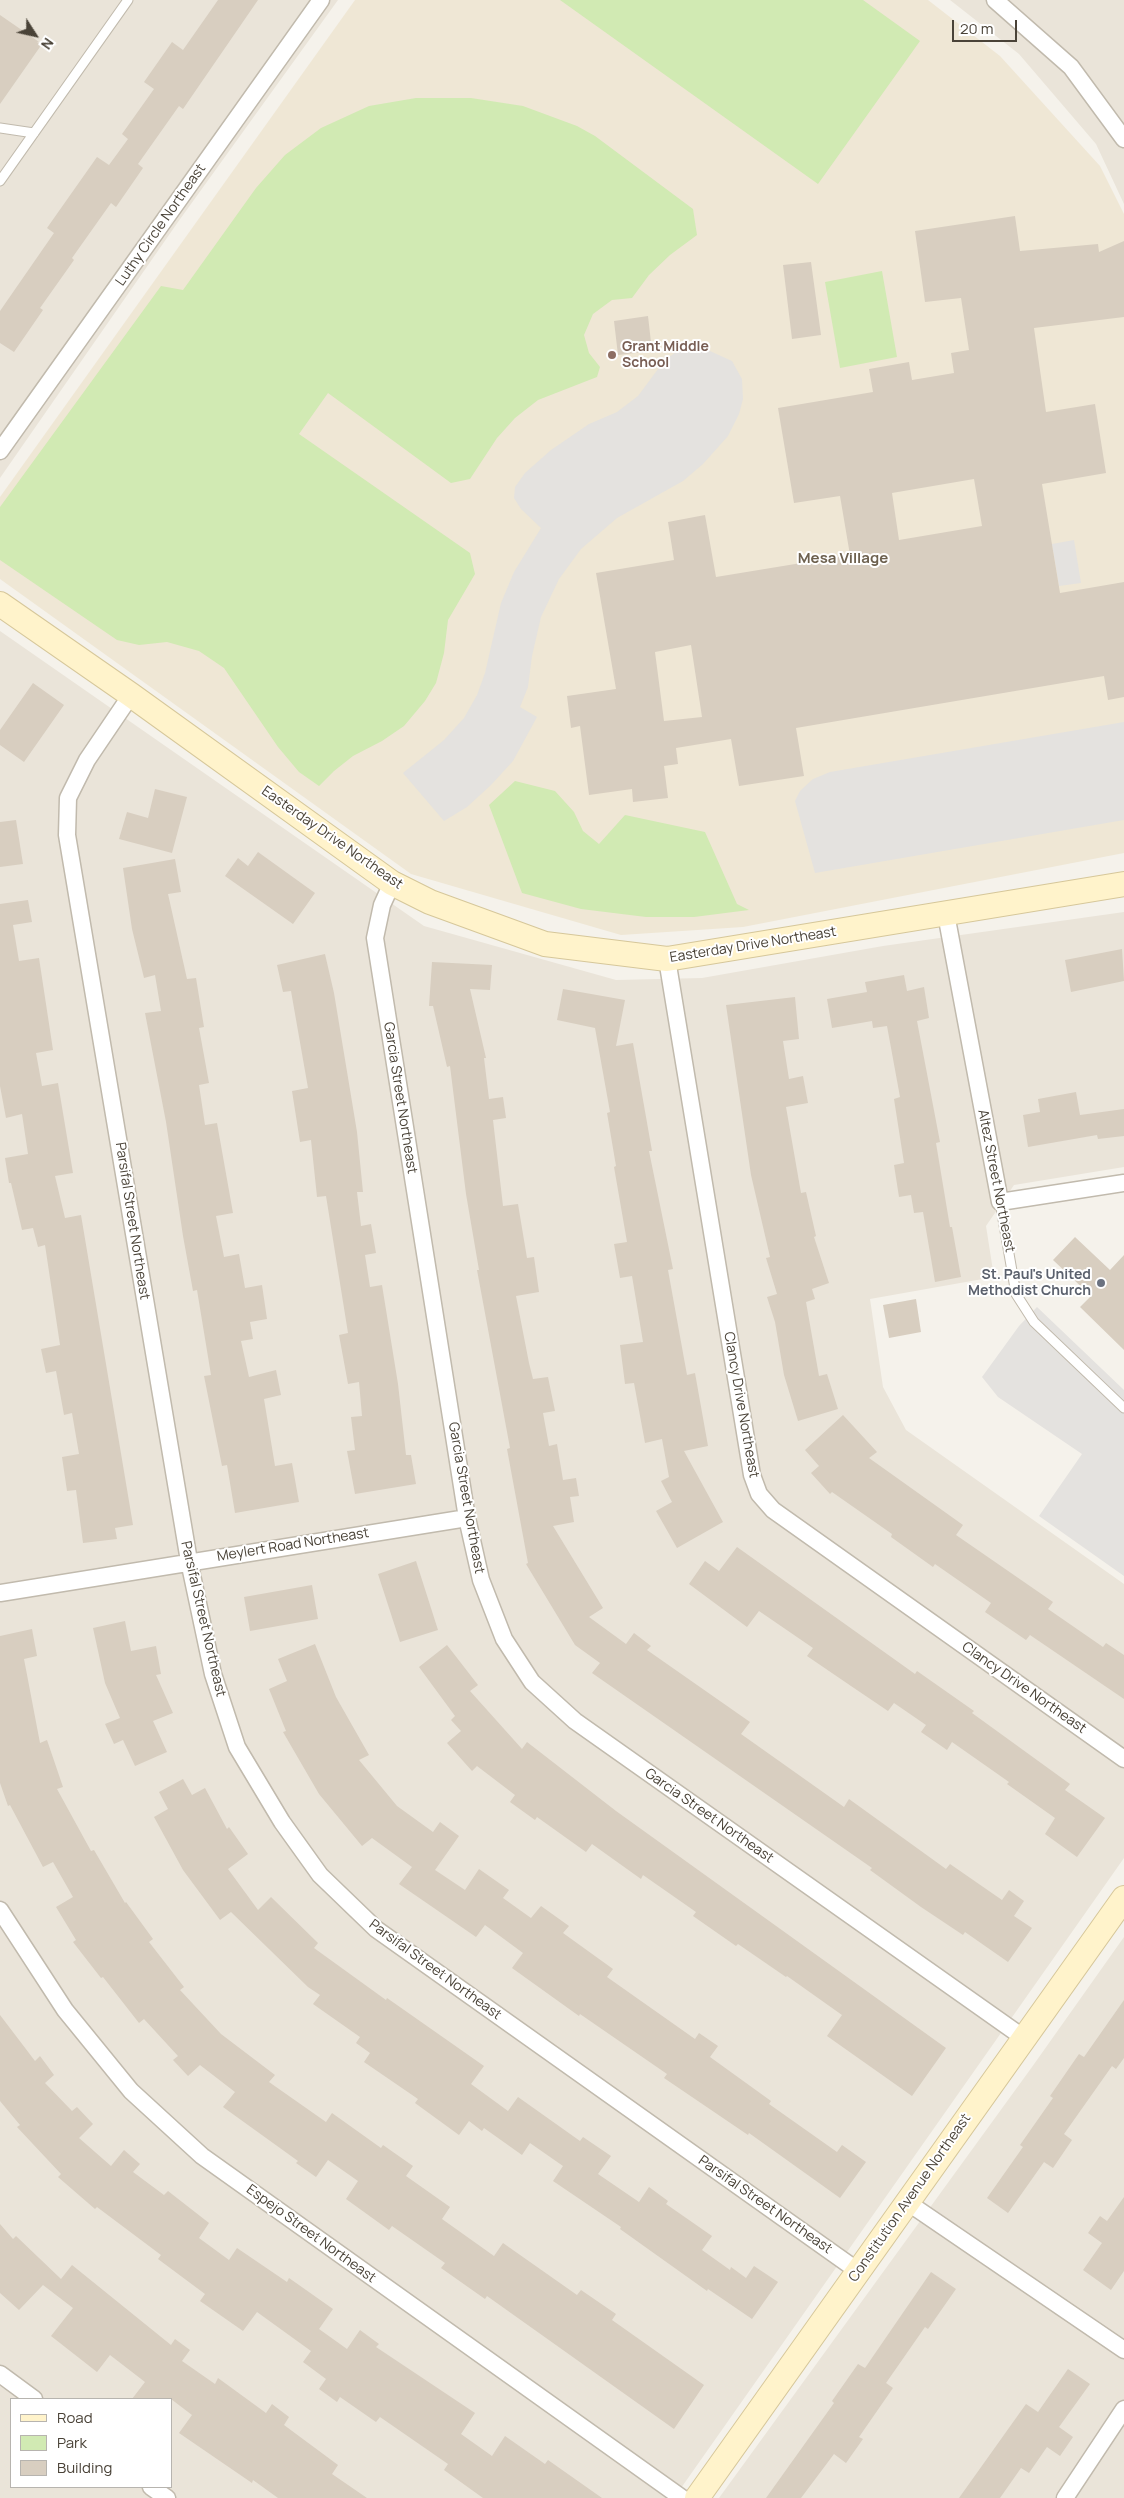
<!DOCTYPE html>
<style>
body{margin:0}
#map{position:relative;width:1124px;height:2498px;overflow:hidden;background:#f5f2eb;font-family:Manrope,sans-serif}
canvas{display:block}
.legend{position:absolute;left:10px;top:2398px;width:162px;height:90px;box-sizing:border-box;background:#fff;border:1px solid #b7b4af;margin:0;padding:6px 9px;list-style:none;font-size:15px;color:#4a4338}
.legend li{display:flex;align-items:center;gap:10px;height:25px}
.legend b{width:25px;border:1px solid #b7b4af}
.north{position:absolute;left:10px;top:10px;width:50px;height:50px;-webkit-text-stroke:4px #fff;paint-order:stroke;rotate:125deg;font-size:14px;font-weight:700;line-height:20px;text-align:center;color:#4a4338}
.north::after{content:'';display:block;margin:auto;width:18px;height:22px;background:#4a4338;clip-path:polygon(50% 0,100% 100%,50% 72%,0 100%)}
.scale{position:absolute;left:952px;top:20px;width:65px;height:22px;box-sizing:border-box;border:2px solid #4a4338;border-top:0;padding-left:6px;font-size:15px;line-height:18px;white-space:nowrap;color:#4a4338;-webkit-text-stroke:4px #fff;paint-order:stroke}
</style>
<div id="map">
<canvas width="1124" height="2498"></canvas>
<ul class="legend">
<li><b style="height:6px;background:#fff3cb"></b>Road</li>
<li><b style="height:14px;background:#d1eab3"></b>Park</li>
<li><b style="height:14px;background:#d8cec0"></b>Building</li>
</ul>
<div class="north">N</div>
<div class="scale">20 m</div>
</div>
<script>
const g = document.querySelector('canvas').getContext('2d');
g.lineJoin = 'round';
function fillPath(path, color) {
  g.fillStyle = color;
  g.fill(path, 'evenodd');
}
function shape(rows) {
  const path = new Path2D();
  for (const r of rows) {
    path.moveTo(r[0], r[1]);
    for (let i = 2; i < r.length; i += 2) path.lineTo(r[i], r[i + 1]);
  }
  return path;
}
function trace(path, color, width, dash) {
  g.strokeStyle = color;
  g.lineWidth = width;
  g.lineCap = dash ? 'butt' : 'round';
  g.setLineDash(dash || []);
  g.stroke(path);
}
function label(font, color, halo, rows, align = 'center') {
  g.font = font + ' Manrope,sans-serif';
  g.lineWidth = 4;
  g.setLineDash([]);
  g.textBaseline = 'middle';
  g.strokeStyle = halo;
  g.fillStyle = color;
  for (const [text, x, y, turn = 0] of rows) {
    g.save();
    g.translate(x, y);
    g.rotate((+turn || 0) * Math.PI / 180);
    g.textAlign = isNaN(turn) ? turn : align;
    if (halo) g.strokeText(text, 0, 0);
    g.fillText(text, 0, 0);
    g.restore();
  }
}
fillPath(shape([
 [0,0,338,0,178,222,0,478],
 [950,0,1124,0,1124,204,1096,144,1019,54],
 [0,631,424,926,616,980,702,978,883,946,1124,912,1124,1167,1014,1185,986,1226,994,1277,870,1299,883,1387,906,1430,1124,1584,1124,1858,674,2498,0,2498],
 [11,2399,171,2399,171,2487,11,2487],
 [1124,1937,1124,2498,719,2498,1032,2067]
]), '#eae4d9');
fillPath(shape([
 [355,0,928,0,1000,56,1100,166,1124,214,1124,853,743,927,621,935,411,874,0,579,0,497]
]), '#efe7d5');
fillPath(shape([
 [560,0,863,0,920,41,818,184],
 [416,98,471,98,523,106,577,126,595,136,693,209,697,235,670,255,649,275,632,298,612,300,593,314,584,335,589,353,600,367,597,377,538,400,515,418,497,438,470,479,451,483,328,393,299,434,470,553,475,574,448,620,444,653,436,683,425,701,404,726,382,741,353,756,334,771,319,786,299,772,278,747,224,668,199,651,167,642,139,645,117,640,0,560,0,507,161,286,183,290,256,188,285,155,321,128,369,106],
 [882,271,897,357,840,368,825,282],
 [515,781,555,791,574,812,583,831,599,844,625,815,705,832,737,904,749,910,694,917,646,917,581,909,522,893,489,805]
]), '#d1eab3');
fillPath(shape([
 [699,346,732,361,742,379,743,399,739,414,728,436,703,464,683,481,617,518,581,549,559,579,541,617,532,656,528,687,520,707,537,717,513,761,491,785,467,807,444,821,403,773,444,740,464,718,477,695,485,673,501,603,514,572,541,528,521,509,514,498,515,487,525,473,551,450,589,424,617,412,638,396,664,361,680,349],
 [1074,540,1081,583,1059,586,1052,544],
 [1124,722,1124,820,815,873,795,801,800,791,813,779,830,772],
 [1037,1307,1124,1390,1124,1576,1039,1516,1082,1454,998,1397,982,1377,1019,1326]
]), '#e4e2df');
fillPath(shape([
 [218,0,258,0,183,109,179,106,138,164,143,168,116,207,111,203,72,258,74,260,40,308,43,310,14,352,0,343,0,311,54,233,47,228,97,157,109,165,128,139,122,134,154,89,144,82,172,42,183,50],
 [0,15,42,44,0,104],
 [1015,216,1020,251,1098,244,1099,252,1124,241,1124,317,1034,328,1046,412,1095,404,1106,473,1042,484,1060,593,1124,582,1124,697,1108,700,1104,676,796,728,804,776,739,786,731,739,676,748,678,764,664,766,668,798,633,802,632,789,589,795,580,726,571,728,567,696,616,689,596,573,674,560,668,522,705,515,716,577,850,555,840,496,794,503,778,408,873,392,869,369,909,362,912,380,954,373,951,353,969,350,961,298,925,302,915,231],
 [974,479,982,526,899,540,892,493],
 [691,645,702,717,664,721,655,652],
 [811,262,821,335,792,339,783,265],
 [648,316,652,351,618,355,614,321],
 [33,683,64,705,24,762,0,745,0,730],
 [155,789,187,797,172,853,119,839,127,812,148,818],
 [16,820,23,864,0,867,0,822],
 [258,852,315,893,293,924,225,876,238,858,248,866],
 [175,859,181,892,168,894,187,979,196,978,204,1027,199,1028,209,1083,199,1085,205,1125,217,1123,233,1213,216,1216,224,1257,239,1254,245,1288,262,1285,267,1319,250,1322,253,1339,241,1341,249,1377,276,1370,281,1395,264,1399,275,1466,292,1463,299,1502,235,1513,227,1465,222,1466,204,1376,211,1375,197,1290,193,1291,183,1236,166,1122,145,1013,161,1011,155,975,144,978,132,929,123,868],
 [28,900,32,922,13,925,19,961,39,958,53,1050,36,1053,42,1086,58,1083,73,1173,55,1176,65,1218,81,1215,133,1525,115,1528,117,1539,83,1543,76,1490,67,1491,62,1457,79,1454,72,1413,64,1415,56,1371,46,1373,41,1349,60,1345,45,1245,38,1247,33,1228,22,1230,11,1183,9,1183,5,1158,28,1154,22,1114,6,1118,0,1086,0,904],
 [1122,949,1124,981,1071,992,1065,960],
 [325,954,334,993,357,1132,363,1192,357,1192,361,1226,371,1224,376,1253,365,1255,370,1287,382,1285,398,1384,406,1455,411,1455,416,1484,355,1494,347,1451,355,1450,351,1417,362,1416,359,1382,348,1384,339,1335,348,1333,326,1196,317,1197,311,1140,300,1142,292,1091,308,1088,291,991,283,992,277,965],
 [432,962,492,965,490,990,470,989,486,1058,484,1058,489,1099,503,1097,506,1118,493,1120,503,1206,518,1204,527,1258,534,1257,539,1292,516,1296,529,1363,533,1379,548,1377,555,1411,543,1413,549,1446,557,1444,563,1480,576,1478,579,1496,570,1497,574,1522,553,1526,603,1608,589,1617,626,1644,634,1633,651,1646,647,1650,750,1722,741,1734,844,1807,849,1799,946,1869,950,1864,1002,1900,1009,1890,1024,1901,1014,1916,1032,1928,1008,1962,965,1932,963,1935,921,1907,870,1870,872,1868,592,1673,600,1663,575,1645,526,1564,528,1563,507,1449,510,1448,477,1270,479,1270,466,1194,450,1066,447,1067,433,1006,429,1006],
 [904,975,907,991,924,987,929,1018,917,1021,940,1142,936,1143,950,1227,952,1227,961,1277,935,1282,923,1212,914,1213,911,1195,899,1197,894,1165,904,1163,894,1099,900,1097,887,1026,873,1028,872,1021,832,1028,827,999,867,992,865,982],
 [563,989,625,1000,616,1046,633,1043,652,1151,649,1151,673,1269,668,1270,687,1375,695,1373,708,1446,684,1451,723,1522,677,1548,656,1511,672,1502,661,1481,669,1477,662,1439,645,1443,634,1383,625,1384,620,1345,643,1342,632,1276,620,1278,614,1244,627,1242,614,1167,616,1166,607,1113,610,1112,595,1028,557,1020],
 [795,997,799,1039,783,1041,789,1079,803,1076,808,1103,786,1107,801,1193,806,1192,816,1236,814,1237,829,1283,812,1289,815,1299,806,1302,819,1376,827,1374,838,1409,798,1421,784,1375,775,1322,767,1297,777,1294,766,1258,770,1257,751,1175,726,1005],
 [1076,1092,1080,1115,1124,1109,1124,1136,1098,1139,1097,1135,1028,1147,1023,1115,1040,1112,1038,1099],
 [1075,1237,1110,1270,1124,1255,1124,1350,1080,1307,1091,1296,1053,1260],
 [916,1299,921,1332,889,1338,883,1305],
 [843,1415,877,1452,869,1458,963,1525,956,1535,1053,1602,1048,1609,1103,1647,1106,1643,1124,1655,1124,1699,1030,1635,1026,1640,985,1612,991,1603,935,1564,933,1567,891,1537,892,1534,832,1492,830,1494,811,1473,819,1466,805,1450],
 [737,1547,915,1674,917,1671,974,1711,972,1713,1070,1784,1065,1790,1105,1818,1077,1857,1045,1834,1055,1818,1007,1784,1009,1782,952,1742,947,1750,921,1732,926,1725,894,1703,888,1711,851,1686,807,1656,813,1648,759,1611,747,1627,689,1584,705,1561,719,1571],
 [416,1561,438,1630,400,1642,378,1574],
 [312,1585,318,1619,250,1631,244,1597],
 [125,1621,131,1651,156,1646,161,1674,156,1675,173,1713,153,1721,167,1752,135,1766,123,1740,114,1744,105,1724,120,1718,105,1683,93,1628],
 [32,1629,37,1656,24,1659,40,1743,47,1740,63,1787,57,1789,91,1851,94,1850,125,1903,126,1902,153,1939,149,1942,184,1987,180,1990,221,2034,275,2075,269,2082,326,2122,332,2113,381,2148,383,2145,413,2166,406,2176,450,2207,442,2219,494,2256,503,2243,577,2295,581,2290,616,2314,612,2320,704,2385,674,2429,487,2296,485,2299,441,2268,445,2263,392,2226,389,2230,346,2199,358,2181,328,2160,316,2177,296,2163,298,2161,223,2107,235,2092,200,2065,188,2076,173,2060,178,2056,144,2019,139,2023,103,1977,101,1978,73,1942,76,1940,56,1907,73,1897,53,1862,43,1867,10,1805,8,1806,0,1783,0,1636],
 [315,1644,336,1697,369,1755,359,1760,397,1806,433,1832,440,1822,459,1836,435,1870,465,1890,479,1869,509,1890,503,1898,531,1918,541,1906,569,1926,563,1933,613,1969,607,1977,695,2039,699,2033,718,2046,710,2057,771,2101,769,2104,837,2152,842,2145,866,2162,840,2198,749,2133,748,2135,664,2078,667,2074,580,2014,579,2016,512,1968,523,1953,485,1925,476,1937,399,1884,412,1867,372,1838,362,1846,319,1794,283,1732,286,1731,269,1689,287,1681,278,1659],
 [447,1645,478,1685,470,1691,522,1749,527,1742,616,1811,946,2048,912,2096,827,2036,842,2015,787,1976,786,1977,738,1944,736,1946,693,1916,696,1912,643,1875,641,1879,592,1844,586,1852,537,1817,535,1820,510,1802,515,1795,477,1766,472,1771,447,1743,461,1731,451,1720,455,1716,419,1667],
 [183,1779,192,1795,205,1788,227,1829,229,1827,248,1854,228,1869,258,1910,271,1897,318,1943,314,1948,386,2000,387,1998,484,2066,471,2084,508,2111,518,2097,580,2141,583,2137,611,2156,598,2174,639,2202,649,2187,668,2201,666,2204,712,2236,702,2250,730,2270,731,2267,746,2278,754,2266,778,2282,752,2319,708,2289,707,2291,620,2229,621,2227,553,2181,563,2166,530,2143,522,2155,484,2128,482,2131,469,2121,459,2135,415,2103,418,2099,364,2062,370,2053,356,2043,360,2037,313,2004,320,1995,308,1987,231,1912,220,1920,183,1870,154,1817,168,1809,159,1792],
 [1124,2000,1124,2058,1116,2069,1112,2066,1064,2134,1072,2140,1053,2168,1044,2162,1008,2213,987,2198,1023,2147,1020,2145,1053,2098,1050,2096,1079,2054,1084,2057],
 [0,2015,35,2061,40,2056,54,2075,45,2083,72,2111,77,2107,93,2124,79,2138,111,2166,124,2150,140,2164,133,2172,164,2195,168,2191,209,2223,199,2238,229,2260,237,2248,287,2282,289,2278,333,2309,319,2329,347,2349,360,2330,379,2344,376,2347,475,2413,461,2434,492,2456,505,2436,545,2464,548,2460,602,2498,483,2498,444,2470,448,2464,380,2417,376,2422,340,2397,337,2402,319,2389,326,2379,303,2362,311,2351,257,2312,243,2331,200,2301,205,2294,158,2259,161,2255,97,2207,95,2209,58,2177,61,2174,17,2127,20,2125,0,2101],
 [1124,2197,1124,2271,1111,2290,1083,2270,1102,2243,1088,2233,1100,2216,1107,2221],
 [0,2224,13,2239,16,2236,61,2279,72,2265,171,2345,175,2339,190,2350,182,2361,215,2384,218,2378,266,2413,272,2404,289,2417,284,2425,338,2465,332,2474,367,2498,278,2498,253,2480,252,2483,179,2433,192,2415,171,2399,132,2399,145,2382,110,2355,97,2372,51,2336,73,2308,43,2285,19,2310,0,2293],
 [931,2272,956,2289,928,2329,925,2327,886,2383,893,2388,859,2437,863,2439,846,2463,834,2454,801,2498,766,2498,834,2403,832,2401,858,2364,865,2368],
 [1068,2369,1090,2384,1059,2427,1073,2437,1060,2456,1047,2447,1029,2473,1021,2468,1000,2498,959,2498,1026,2404,1038,2412]
]), '#d8cec0');
const lane = shape([
 [0,128,34,133],
 [0,181,128,0],
 [1000,1202,1016,1294,1034,1322,1124,1408]
]);
const street = shape([
 [995,0,1071,67,1124,139],
 [0,451,321,0],
 [131,695,87,760,68,798,67,835,189,1561,213,1674,237,1747,282,1822,320,1875,376,1929,858,2271],
 [392,883,382,905,375,938,467,1518,481,1580,504,1639,532,1682,575,1721,1024,2038],
 [946,914,1000,1202,1124,1183],
 [667,959,752,1475,759,1494,773,1510,1124,1759],
 [0,1593,467,1518],
 [0,1910,65,2010,131,2091,202,2156,682,2498],
 [907,2202,1124,2350],
 [0,2374,34,2399],
 [151,2487,167,2498],
 [1065,2498,1124,2409]
]);
const secondary = shape([
 [0,604,131,695,392,883,430,902,545,944,667,959,1124,884],
 [697,2498,1124,1898]
]);
trace(lane, '#c1baad', 11);
trace(street, '#c1baad', 19);
trace(secondary, '#d6c79a', 26);
trace(lane, '#fff', 9);
trace(street, '#fff', 16);
trace(secondary, '#fff3cb', 24);
for (const [x, y, r, color] of [
 [612,355,5,"#8d6e63"],
 [1101,1283,5,"#6b7280"]
]) {
  const dot = new Path2D();
  dot.arc(x, y, r, 0, 2 * Math.PI);
  g.fillStyle = color;
  g.fill(dot);
  trace(dot, '#fff', 2);
}
label('14px', '#4a4338', '#fff', [
 ["Luthy Circle Northeast",161,225,-55],
 ["Easterday Drive Northeast",332,838,35],
 ["Easterday Drive Northeast",753,945,-9],
 ["Garcia Street Northeast",400,1098,81],
 ["Altez Street Northeast",996,1181,79],
 ["Parsifal Street Northeast",132,1221,81],
 ["Clancy Drive Northeast",741,1405,80],
 ["Garcia Street Northeast",466,1498,80],
 ["Meylert Road Northeast",293,1545,-9],
 ["Parsifal Street Northeast",203,1619,77],
 ["Clancy Drive Northeast",1024,1688,35],
 ["Garcia Street Northeast",709,1816,35],
 ["Parsifal Street Northeast",435,1970,36],
 ["Constitution Avenue Northeast",910,2198,-55],
 ["Parsifal Street Northeast",765,2205,35],
 ["Espejo Street Northeast",311,2234,36]
]);
label('bold 14px', '#785e54', '#fff', [
 ["Grant Middle",622,347],
 ["School",622,363]
], 'left');
label('bold 14px', '#5b616d', '#fff', [
 ["St. Paul's United",1091,1275],
 ["Methodist Church",1091,1291]
], 'right');
label('bold 15px', '#6d614f', '#fff', [
 ["Mesa Village",843,559]
]);
</script>
